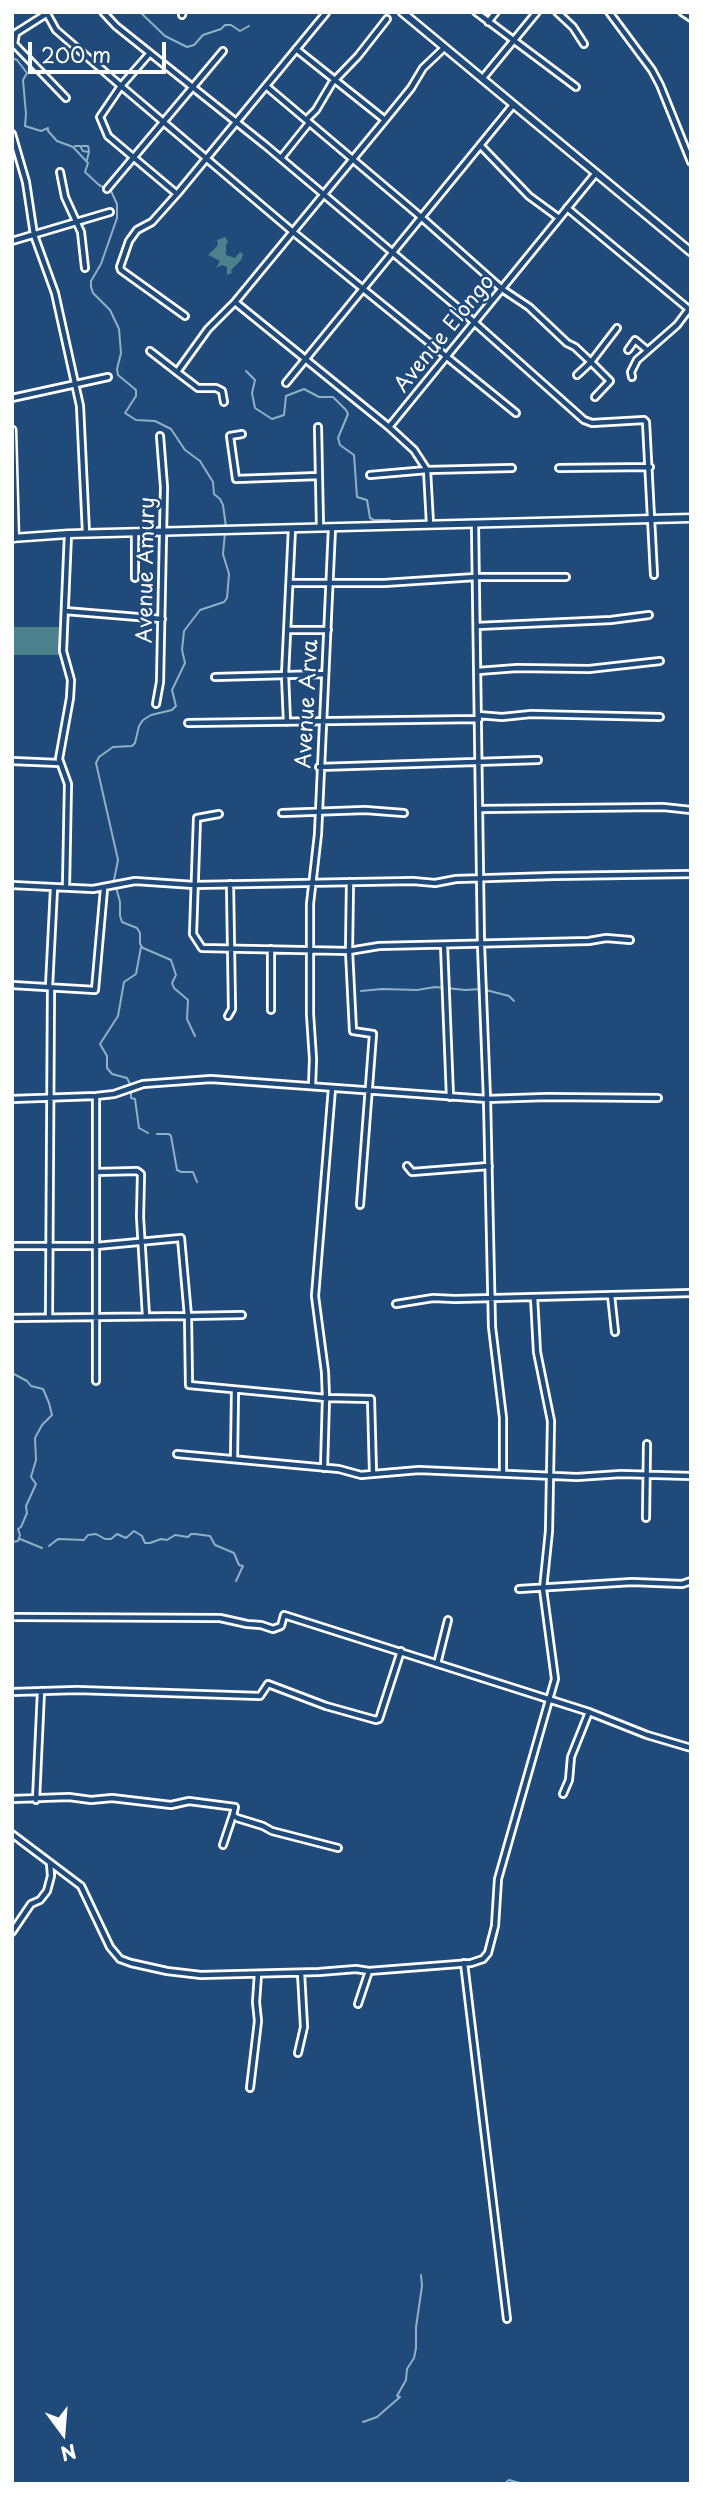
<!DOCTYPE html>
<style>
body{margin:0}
#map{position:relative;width:703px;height:2496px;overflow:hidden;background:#1f4a7a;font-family:"Playpen Sans",sans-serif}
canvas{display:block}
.frame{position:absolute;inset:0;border:14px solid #fff;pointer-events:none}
.north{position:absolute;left:28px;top:2398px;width:70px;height:70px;-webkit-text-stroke:5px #1f4a7a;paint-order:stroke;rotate:164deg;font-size:19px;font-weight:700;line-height:28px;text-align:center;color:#fff}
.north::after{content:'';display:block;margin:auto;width:24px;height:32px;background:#fff;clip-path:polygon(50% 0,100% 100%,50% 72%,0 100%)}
.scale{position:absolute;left:28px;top:42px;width:138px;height:32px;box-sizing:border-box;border:4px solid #fff;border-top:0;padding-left:9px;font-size:21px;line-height:24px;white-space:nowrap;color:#fff;-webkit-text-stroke:5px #1f4a7a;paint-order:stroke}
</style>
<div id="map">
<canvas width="703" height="2496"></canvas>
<div class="frame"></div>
<div class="north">N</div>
<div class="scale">200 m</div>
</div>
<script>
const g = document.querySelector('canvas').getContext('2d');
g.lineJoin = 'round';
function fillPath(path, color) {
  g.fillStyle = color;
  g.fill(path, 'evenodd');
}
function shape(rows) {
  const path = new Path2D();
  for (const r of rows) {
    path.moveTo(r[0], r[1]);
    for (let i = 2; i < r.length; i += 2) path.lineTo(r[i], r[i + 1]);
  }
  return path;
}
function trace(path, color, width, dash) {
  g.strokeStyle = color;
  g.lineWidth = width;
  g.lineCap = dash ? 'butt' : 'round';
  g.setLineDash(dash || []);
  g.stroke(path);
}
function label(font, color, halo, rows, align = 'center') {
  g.font = font + ' "Playpen Sans",sans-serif';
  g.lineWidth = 5;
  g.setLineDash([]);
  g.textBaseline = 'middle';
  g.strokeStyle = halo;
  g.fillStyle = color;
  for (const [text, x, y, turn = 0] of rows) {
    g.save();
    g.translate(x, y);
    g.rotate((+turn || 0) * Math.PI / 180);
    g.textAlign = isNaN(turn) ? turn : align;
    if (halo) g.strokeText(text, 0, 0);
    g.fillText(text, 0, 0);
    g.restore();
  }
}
fillPath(shape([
 [225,237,228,242,226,245,226,255,235,258,240,252,243,254,241,260,231,270,232,273,227,275,227,267,222,265,216,268,220,261,208,255,218,245,217,240],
 [14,627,63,627,63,655,14,655]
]), '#4c808c');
trace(shape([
 [140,12,165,36,187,47,194,45,203,35,221,29,225,25,231,25,240,31,249,26],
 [12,33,44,13],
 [12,58,17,60,27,73,23,80,26,114,25,126,41,131,48,128,48,131,57,141,73,147,88,163,85,172,99,185,111,191,117,204,117,218,101,264,91,281,91,287,93,293,110,310,119,329,121,353,117,369,118,375,136,390,136,396,125,413,136,420,155,421,171,429,185,450,200,461,213,482,214,494,220,499,223,505,226,527],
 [75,146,80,146,83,151,89,152,87,160],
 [82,146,88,146,89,151],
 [246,371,255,380,252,393,255,408,272,419,284,415,286,396,304,389,319,397,333,397,346,410,348,414,338,438,340,445,354,455,357,497,367,500,370,518,374,520,390,520],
 [486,990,509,996,514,1001],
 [361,991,382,989,417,990,435,987,466,990,480,989],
 [195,1036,187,1019,188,1000,174,988,172,983,176,975,171,960,143,948,140,944,140,933,137,928,122,922,120,916,120,902,114,880,118,860,96,763,99,757,113,747,132,746,135,743,139,726,143,720,151,715,172,710,176,706,172,690,185,663,182,650,184,631,200,610,224,602,227,598,229,574,223,554,225,533],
 [130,1084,127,1078,112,1074,107,1068,107,1056,100,1044,118,1016,124,982,136,974,141,947],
 [131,1091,131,1098,135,1099,139,1128,148,1133],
 [157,1134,169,1134,171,1136,177,1170,181,1172,193,1172,197,1182],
 [12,1373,27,1381,31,1386,43,1389,49,1403,52,1415,42,1425,35,1438,36,1460,31,1477,36,1484,26,1506,27,1513,21,1527,18,1529,20,1535,18,1541,12,1542],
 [20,1539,42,1548],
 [49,1546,58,1539,84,1540,88,1535,96,1534,105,1539,111,1539,117,1534,126,1538,134,1531,142,1536,145,1543,150,1543,161,1539,167,1540,175,1535,188,1537,191,1534,195,1534,210,1536,215,1545,234,1553,239,1565,243,1566,236,1581],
 [363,2422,377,2417,400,2397,397,2396,406,2380,407,2369,414,2358,416,2348,416,2327,422,2286,421,2275],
 [504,2484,509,2480,523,2484]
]), '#8fb1c6', 2);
const street = shape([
 [46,12,56,30,121,86,293,232,516,413],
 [103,12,116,26,265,145,456,306,584,420,592,423,644,420,646,422,654,575],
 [476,12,576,87],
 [557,12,573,27,584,44],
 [609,12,652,70,660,85,691,162],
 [682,12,691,18],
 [46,14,16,33,14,44,66,98],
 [182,15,183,12],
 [488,22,496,12],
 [296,49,385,120],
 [150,53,121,86,100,117,108,136,177,194],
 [482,79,537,12],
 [266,86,421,217,502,289,529,307,567,343,575,347,591,362,577,375],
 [306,120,316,110,332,83,358,56,387,19],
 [12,134,26,182,34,235,55,293,80,406,86,533],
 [480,145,529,196,559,218],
 [281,158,309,123],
 [60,172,65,197,81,232,85,268],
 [107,189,223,51],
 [567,208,691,311],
 [12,241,110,212],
 [235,302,389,427],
 [185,316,121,270,120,267,129,241,137,230,152,222,177,194,326,13],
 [628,350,635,340,647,350],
 [150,351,177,372],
 [632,377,631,372,637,360,677,325,689,309],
 [286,383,513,105],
 [595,397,610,381,591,362,617,328],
 [12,398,108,377],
 [224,402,222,391,216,388,198,388,177,372,208,329,235,302,385,120,411,88,423,68,444,48],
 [318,427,320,527],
 [242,434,230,436,236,479,319,476],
 [559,468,650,467],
 [370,475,427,470,512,468],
 [430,524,427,470,414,450,389,427,596,173],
 [475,524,481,945,487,1099,547,1097,658,1098],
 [135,532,135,578],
 [291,583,384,583,476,577,566,577],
 [65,611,162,619],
 [477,626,611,620,649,615],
 [288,630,328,630],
 [478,671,517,668,589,669,660,661],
 [215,677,325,674],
 [156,704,160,682,164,487,160,436],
 [478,715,502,717,531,714,660,717],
 [287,722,285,675,292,528],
 [188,723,479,719],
 [12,761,59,763],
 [319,767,538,760],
 [480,809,663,807,691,810],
 [282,813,365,810,404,813],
 [219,814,197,818,193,934,202,948,349,951,379,946,589,941,606,938,630,940],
 [350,882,349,951,353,1031,373,1034,360,1205],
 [12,885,93,889,135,881,194,885,413,881,435,883,456,879,554,876,691,874],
 [66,887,68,784,59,759,70,698,71,680,63,651,68,534],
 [444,945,450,1097],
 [271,949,271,1010],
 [12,985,95,990,104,889],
 [49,987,54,888],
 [228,1016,232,1009,230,884],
 [312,1086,313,1059,310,1014,310,904,318,834,332,528],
 [96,1096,96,1381],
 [12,1099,96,1096,114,1094,143,1084,211,1079,487,1099,492,1327,503,1418,503,1472],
 [407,1166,412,1172,489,1166],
 [96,1172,137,1171,141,1174,140,1217,146,1316],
 [12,1246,96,1246,181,1238,188,1316,12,1318],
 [611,1295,615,1332],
 [396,1304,433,1298,455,1299,691,1293],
 [242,1315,188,1316,189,1385,326,1398,325,1372,315,1296,332,1088],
 [49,1317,51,988],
 [177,1454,339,1469,361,1475,419,1470,577,1477,621,1474,691,1476],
 [234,1459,235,1391],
 [324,1468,326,1398,371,1399,373,1473],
 [646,1518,647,1444],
 [519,1589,632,1582,682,1584,691,1581],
 [12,1617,220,1618,247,1624,261,1625,273,1629,281,1626,284,1615,589,1712,647,1735,691,1748],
 [437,1664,448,1620],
 [12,1692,77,1690,260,1696,268,1684,326,1706,376,1720,379,1719,401,1651],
 [563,1794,569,1780,571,1757,589,1712],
 [12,1799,69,1797,91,1800,112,1798,171,1805,189,1801,235,1807,233,1815,237,1818,263,1826,272,1831,338,1848],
 [36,1800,41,1691],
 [12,1834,81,1886,110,1947,120,1959,131,1963,167,1971,201,1975,319,1972,356,1969,369,1971,471,1963,483,1959,488,1953,495,1926,498,1879,555,1679,543,1589,549,1531,551,1421,537,1352,534,1297],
 [223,1845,233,1815],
 [12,1932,31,1904,40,1900,47,1891,51,1876,50,1863],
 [464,1963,507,2319],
 [358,2004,369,1971],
 [298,2053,304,2027,301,1973],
 [250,2088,258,2021,256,2002,258,1974]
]);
const secondary = shape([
 [402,12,691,252],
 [12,430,15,538],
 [12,538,68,534,691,518]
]);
trace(street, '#fff', 10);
trace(secondary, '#fff', 11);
trace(street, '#1f4a7a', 4.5);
trace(secondary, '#1f4a7a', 6);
label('21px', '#fff', '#1f4a7a', [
 ["Avenue Elongo",445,334,-51],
 ["Avenue Amury",147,570,-89],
 ["Avenue Arva",308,704,-87]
]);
</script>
